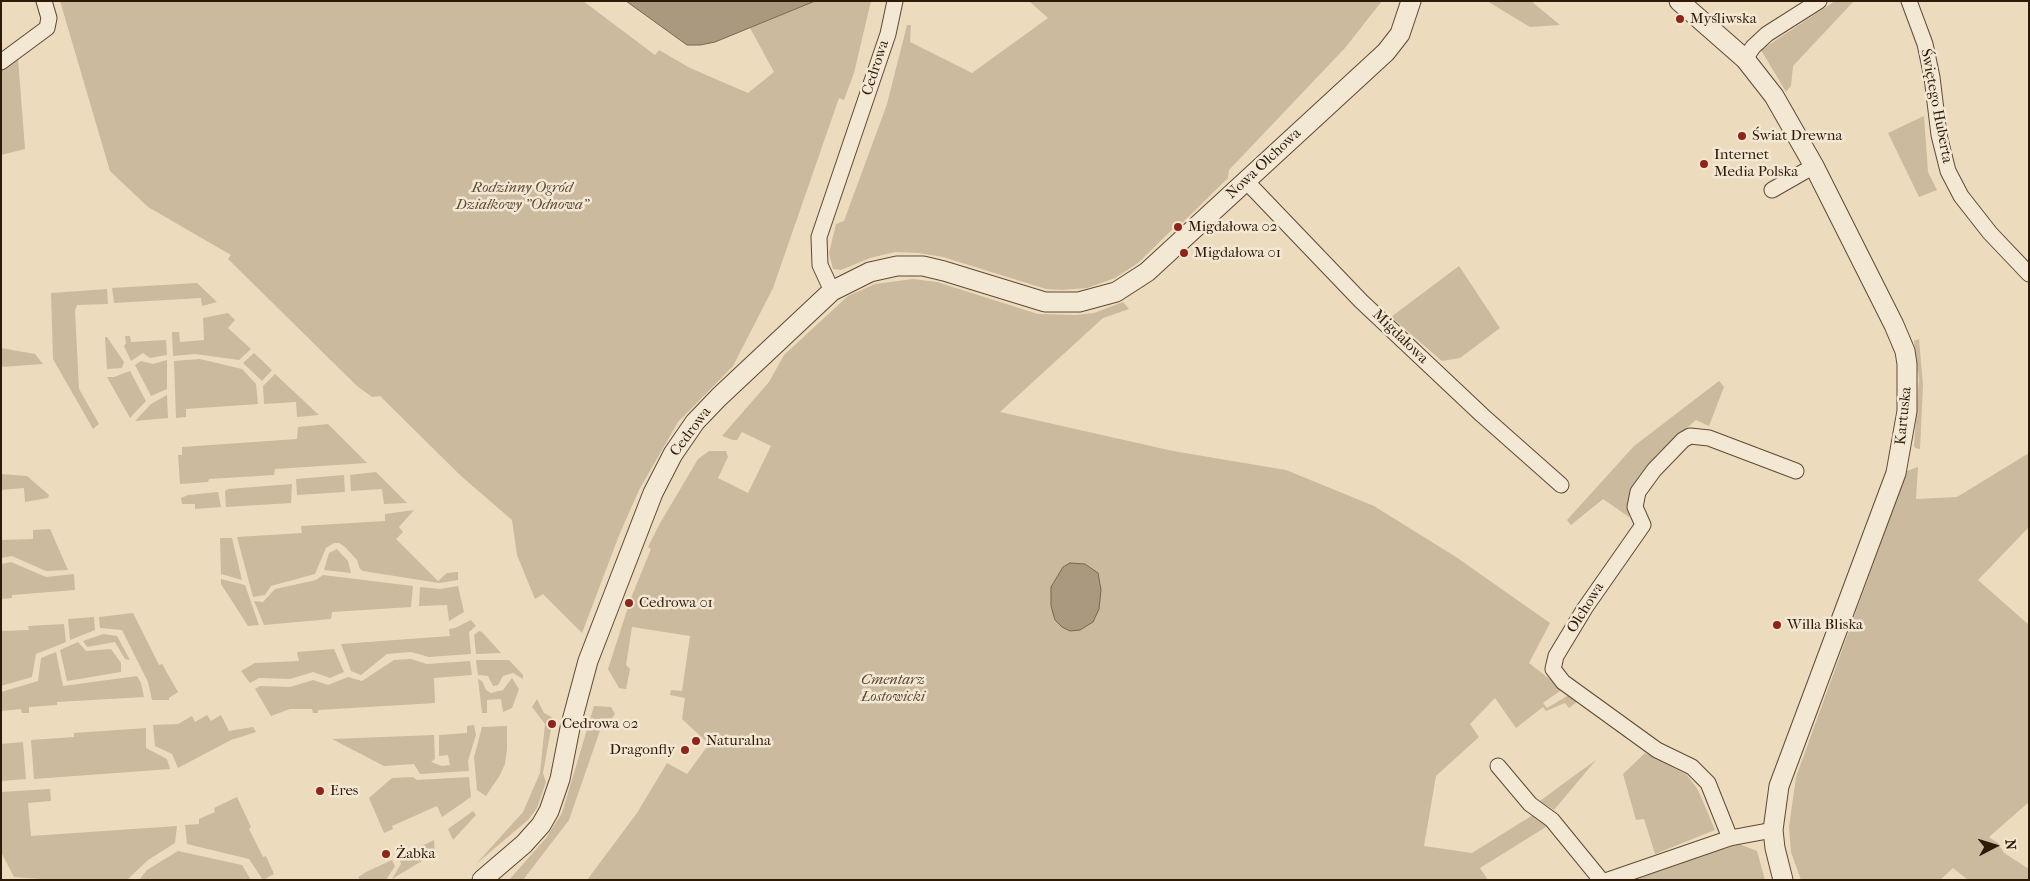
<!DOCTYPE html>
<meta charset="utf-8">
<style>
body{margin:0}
#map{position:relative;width:2030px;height:881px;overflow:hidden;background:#ecdbbd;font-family:"IM FELL French Canon",serif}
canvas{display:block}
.frame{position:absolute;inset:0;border:2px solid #2e1a06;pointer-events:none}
.north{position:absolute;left:1970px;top:821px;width:50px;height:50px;-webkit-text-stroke:4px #f3e8d4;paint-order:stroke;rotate:85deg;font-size:14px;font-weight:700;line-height:20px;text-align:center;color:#2e1a06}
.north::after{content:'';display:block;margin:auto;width:18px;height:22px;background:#2e1a06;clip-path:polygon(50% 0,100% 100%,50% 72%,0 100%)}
</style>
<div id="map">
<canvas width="2030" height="881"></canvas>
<div class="frame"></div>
<div class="north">N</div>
</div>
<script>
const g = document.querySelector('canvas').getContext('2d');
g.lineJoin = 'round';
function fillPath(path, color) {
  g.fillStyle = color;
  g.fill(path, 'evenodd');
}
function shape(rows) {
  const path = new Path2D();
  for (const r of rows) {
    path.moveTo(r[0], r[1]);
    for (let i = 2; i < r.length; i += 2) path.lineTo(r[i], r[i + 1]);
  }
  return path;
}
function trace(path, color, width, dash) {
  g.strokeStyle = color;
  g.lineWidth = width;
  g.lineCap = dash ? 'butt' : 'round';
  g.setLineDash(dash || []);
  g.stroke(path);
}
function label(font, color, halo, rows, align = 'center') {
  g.font = font + ' "IM FELL French Canon",serif';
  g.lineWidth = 5;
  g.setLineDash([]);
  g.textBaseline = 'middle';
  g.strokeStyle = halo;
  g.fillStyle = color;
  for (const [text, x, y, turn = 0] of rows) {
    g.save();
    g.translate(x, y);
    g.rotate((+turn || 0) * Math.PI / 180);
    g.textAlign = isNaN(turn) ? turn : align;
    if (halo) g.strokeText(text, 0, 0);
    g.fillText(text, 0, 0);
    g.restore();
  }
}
fillPath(shape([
 [60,1,583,1,655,55,659,50,690,68,748,93,774,72,750,28,815,1,871,1,854,73,844,100,839,98,773,288,733,366,678,422,639,490,620,533,582,633,543,594,535,599,517,555,512,520,461,476,380,396,372,397,357,386,228,259,231,255,148,207,110,171],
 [1029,1,1382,1,1345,48,1229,170,1228,178,1178,227,1176,226,1138,263,1115,278,1087,288,1062,290,1046,289,943,257,919,253,895,252,870,258,841,270,833,269,829,253,836,224,844,221,887,104,907,25,911,25,910,42,972,73,1048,18],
 [1487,1,1531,1,1560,25,1530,27],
 [1835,1,1854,1,1793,66,1791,86,1786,92,1761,50],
 [18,58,25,149,1,155,1,70],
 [1924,116,1928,172,1937,190,1919,197,1888,133],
 [1459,266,1500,328,1460,358,1442,361,1391,317],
 [913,279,937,282,1038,314,1076,315,1094,313,1123,302,1129,309,1103,318,1000,412,1173,451,1286,470,1374,506,1456,557,1550,623,1529,663,1561,688,1560,691,1543,703,1547,708,1569,695,1578,701,1569,708,1565,703,1546,711,1543,707,1516,728,1495,698,1470,724,1479,737,1436,776,1424,846,1472,853,1536,813,1549,825,1480,868,1488,880,587,880,637,813,667,763,687,774,709,744,682,719,685,698,670,695,671,690,682,691,690,636,632,627,626,665,630,669,626,689,619,688,608,669,631,598,651,549,648,547,659,525,698,459,709,451,726,451,728,457,718,478,748,493,771,446,742,432,737,440,733,440,722,436,769,382,784,355,848,296,875,284],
 [197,283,217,302,202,306,201,298,114,303,112,288],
 [107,289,108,304,77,305,75,311,79,389,99,424,93,429,53,359,51,293],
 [228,313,235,320,228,328,251,349,239,360,195,354,173,356,172,332,179,332,180,342,204,340,203,318],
 [125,336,130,336,131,342,166,340,167,355,150,358,143,353,131,361,124,346,126,343],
 [105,337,107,337,124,362,122,368,107,369],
 [1919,339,1923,385,1920,449,1915,448,1914,445,1919,379,1914,341],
 [1,348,35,354,43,364,1,367],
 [254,353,272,370,262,381,243,363],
 [200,359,242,369,256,384,258,404,186,409,186,417,176,418,174,361],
 [167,360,167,389,151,396,135,365,141,361,153,364],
 [130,371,146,401,130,418,107,377,114,377],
 [275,374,319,415,297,417,296,402,264,404,263,386],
 [1719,381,1724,387,1709,426,1696,420,1657,454,1631,490,1629,517,1603,499,1571,525,1567,520,1634,446],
 [167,395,168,418,135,421,151,404],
 [328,424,367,463,275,469,274,475,209,479,208,482,180,484,178,455,182,455,182,447,297,439,298,427],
 [2029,453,2029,527,1978,580,2029,625,2029,802,1989,837,1998,843,2004,853,2029,869,2029,880,1968,880,1953,868,1940,880,1801,880,1791,852,1789,827,1796,777,1907,471,1918,467,1916,499,1957,497],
 [376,472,407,503,384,504,382,489,351,491,350,475],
 [1,474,27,476,49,495,48,498,25,502,24,488,1,490],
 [344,475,345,492,297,495,296,479],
 [292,484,291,503,226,507,225,491,228,489],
 [218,492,221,507,195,509,195,504,182,504,181,498,188,495],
 [414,510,399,527,403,532,396,539,438,581,447,573,458,572,458,580,439,583,363,571,360,569,357,560,345,547,339,543,334,543,326,548,315,574,271,586,265,595,253,597,237,537,302,533,301,526,385,521,385,514],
 [50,529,68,570,46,571,12,556,1,558,1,540,33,539,33,530],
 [220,538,232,538,242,580,221,574],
 [337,549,348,561,351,573,324,570,329,553],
 [11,562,46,577,74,574,75,590,12,595,12,598,1,599,1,564],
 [323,575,413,586,411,607,332,612,331,619,264,625,254,601,263,602,275,589,316,580],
 [221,579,245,585,259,625,248,626,221,584],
 [458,586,464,612,449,621,447,605,419,606,420,587,440,589],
 [133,613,159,665,162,664,178,692,169,698,169,700,152,700,148,682,122,630,100,628,99,617],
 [94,617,95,630,70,640,68,619],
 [471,620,476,626,469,632,471,654,429,657,411,652,387,654,361,675,351,671,341,644,450,636,449,629,455,628],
 [64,624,66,642,36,654,32,677,1,686,1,631,29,630,28,626],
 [479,631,482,632,501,653,476,654,474,635],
 [103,634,117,636,130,660,125,659,115,642,87,647,83,641],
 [78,642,86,651,111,649,121,663,121,672,67,681,60,650],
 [334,649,344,672,330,678,313,672,290,679,259,678,250,683,241,671,255,663,299,661,297,652],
 [56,652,63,686,137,676,141,683,144,697,57,702,57,705,29,707,29,713,22,713,21,709,1,711,1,692,38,681,41,658],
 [411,659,427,664,470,661,472,675,434,678,435,703,318,710,318,713,313,713,312,709,290,709,271,716,255,689,260,686,290,687,313,680,328,685,348,677,362,681,394,660],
 [476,660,509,660,523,675,523,679,513,673,503,676,498,685,493,686,488,676,478,675],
 [512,678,519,689,512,708,503,712,501,699,487,700,487,713,482,713,478,679,482,681,486,690,491,693,503,690],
 [537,699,544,713,553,718,543,773,546,782,537,808,528,820,476,864,523,812,540,773,545,724,532,707],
 [594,706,611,707,615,714,611,720,604,719,569,820,523,880,509,880,546,838,562,813],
 [207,715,211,721,221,715,229,731,253,727,256,732,231,740,178,768,172,754,155,746,153,725,178,724,192,716,195,722],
 [474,725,476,735,468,761,469,771,420,774,414,764,384,766,332,739,434,735,435,759,431,762,442,766,450,765,448,755,439,756,439,735,467,733,467,726],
 [507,726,507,749,505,764,500,775,486,796,477,790,474,757,482,727],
 [146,728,146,748,167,759,170,769,34,779,31,740,74,737,74,733],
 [23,742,26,779,1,781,1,744],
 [1645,753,1687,775,1698,790,1715,830,1655,854,1644,819,1636,820,1623,774],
 [1596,760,1554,810,1540,801,1571,778],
 [413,777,417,780,469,777,471,797,442,817,437,806,392,826,393,829,384,833,369,798,392,778],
 [50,789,51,801,28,803,31,836,177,826,175,843,148,860,127,880,53,880,14,877,1,852,1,792],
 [237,797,251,827,249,829,263,857,266,856,274,874,263,880,249,859,187,844,185,825,199,824,199,819,215,812,214,808],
 [473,811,476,815,453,840,448,829],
 [434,840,435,853,392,879,401,864,399,857],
 [1739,844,1757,851,1765,880,1631,880],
 [178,851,242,865,251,880,139,880,147,870],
 [392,860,395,866,386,880,360,880,358,877,366,872]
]), '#ccba9e');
const water = shape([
 [626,1,815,1,715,42,700,45,687,45,626,1],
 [1070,563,1085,564,1098,573,1101,590,1099,609,1093,622,1080,630,1070,631,1062,627,1055,620,1051,606,1051,587,1063,567,1070,563]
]);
fillPath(water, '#ab997f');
trace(water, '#79664f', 1);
const minor = shape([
 [1909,1,1925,44,1932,77,1939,135,1948,171,1961,196,1990,233,2029,274],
 [1745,59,1753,47,1767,34,1819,1],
 [1,62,47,28,49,18,44,1],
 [1246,181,1361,301,1482,415,1561,485],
 [1772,190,1814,166],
 [832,291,820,265,819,237,888,34,895,1],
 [1498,766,1530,804,1552,820,1601,880],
 [1730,838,1708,783,1692,767,1657,750,1563,682,1553,669,1556,656,1585,608,1643,525,1635,507,1638,492,1654,470,1683,440,1690,436,1709,438,1796,471],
 [1608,880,1730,838,1773,830]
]);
const tertiary = shape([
 [1679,1,1745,59,1774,96,1814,166,1894,325,1905,351,1907,364,1907,411,1896,473,1779,786,1773,830,1775,848,1783,880],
 [482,880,524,844,541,825,549,811,560,779,570,728,588,661,653,493,673,454,695,422,719,397,832,291,870,272,897,266,923,266,944,271,1045,302,1079,302,1116,292,1147,272,1386,52,1400,34,1411,1]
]);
trace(minor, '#5e4a34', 17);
trace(tertiary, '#5e4a34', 21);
trace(minor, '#f3e8d4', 15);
trace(tertiary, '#f3e8d4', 19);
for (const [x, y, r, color] of [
 [1680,19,5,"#8f2418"],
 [1742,136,5,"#8f2418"],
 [1704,164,5,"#8f2418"],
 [1178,227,5,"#8f2418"],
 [1184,253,5,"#8f2418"],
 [629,603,5,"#8f2418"],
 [1777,625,5,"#8f2418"],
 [552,724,5,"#8f2418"],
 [696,741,5,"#8f2418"],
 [685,750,5,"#8f2418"],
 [320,791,5,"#8f2418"],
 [386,854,5,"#8f2418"]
]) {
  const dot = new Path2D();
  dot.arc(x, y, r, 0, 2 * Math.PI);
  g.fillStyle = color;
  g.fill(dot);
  trace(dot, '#f3e8d4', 2);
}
label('15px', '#2e1a06', '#f3e8d4', [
 ["Myśliwska",1690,19],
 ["Świat Drewna",1752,136],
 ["Internet",1714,155],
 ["Media Polska",1714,172],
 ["Migdałowa 02",1188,227],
 ["Migdałowa 01",1194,253],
 ["Cedrowa 01",639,603],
 ["Willa Bliska",1787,625],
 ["Cedrowa 02",562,724],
 ["Naturalna",706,741],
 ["Dragonfly",675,750,"right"],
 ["Eres",330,791],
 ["Żabka",396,854]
], 'left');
label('15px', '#2e1a06', '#f3e8d4', [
 ["Cedrowa",876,68,-72],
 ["Świętego Huberta",1936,106,79],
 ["Nowa Olchowa",1264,164,-43],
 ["Migdałowa",1400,337,44],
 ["Kartuska",1904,416,-84],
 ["Cedrowa",691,432,-53],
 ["Olchowa",1586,608,-58]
]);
label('italic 15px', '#5d4a34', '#f3e8d4', [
 ["Rodzinny Ogród",522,188],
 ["Działkowy \"Odnowa\"",522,205],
 ["Cmentarz",893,680],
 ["Łostowicki",893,697]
]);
</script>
